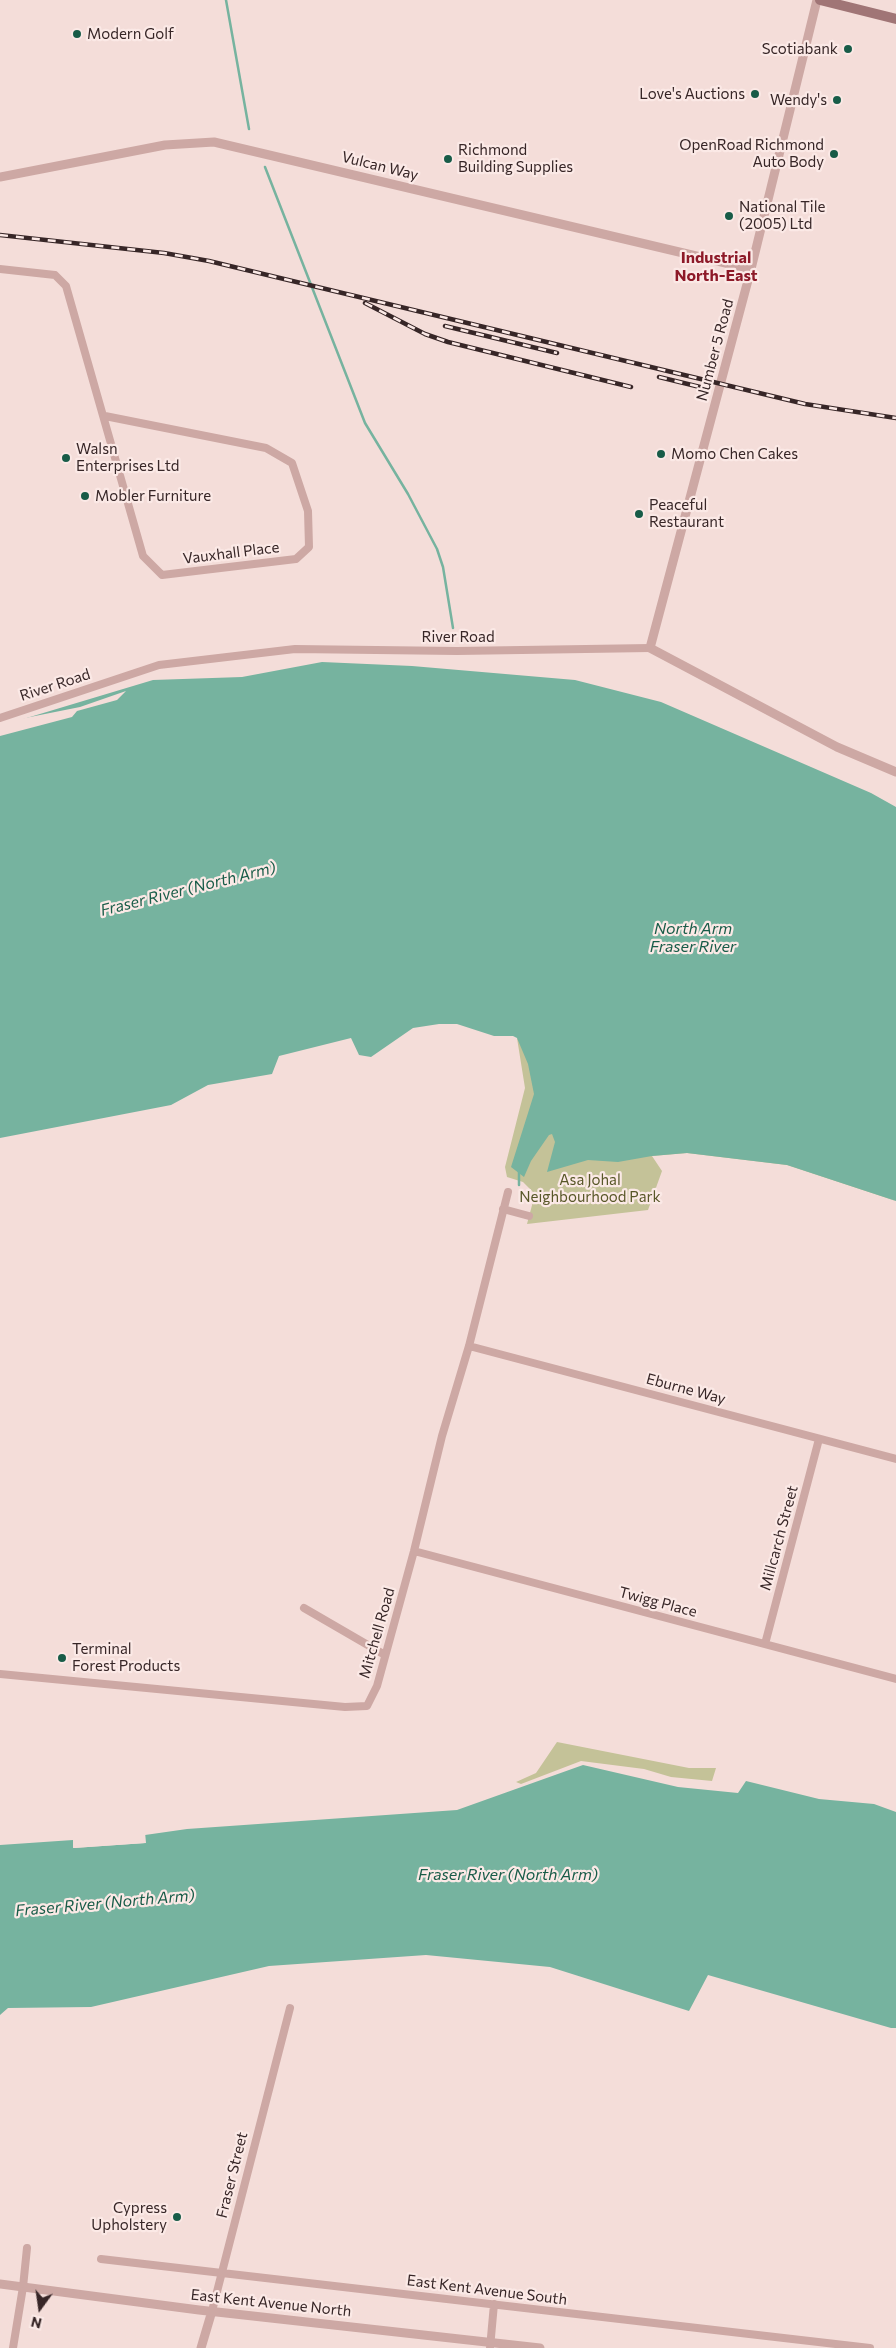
<!DOCTYPE html>
<style>
body{margin:0}
#map{position:relative;width:896px;height:2348px;overflow:hidden;background:#f4ddd9;font-family:Commissioner,sans-serif}
canvas{display:block}
.north{position:absolute;left:15px;top:2283px;width:50px;height:50px;-webkit-text-stroke:4px #fbe9e6;paint-order:stroke;rotate:194deg;font-size:14px;font-weight:700;line-height:20px;text-align:center;color:#372627}
.north::after{content:'';display:block;margin:auto;width:18px;height:22px;background:#372627;clip-path:polygon(50% 0,100% 100%,50% 72%,0 100%)}
</style>
<div id="map">
<canvas width="896" height="2348"></canvas>
<div class="north">N</div>
</div>
<script>
const g = document.querySelector('canvas').getContext('2d');
g.lineJoin = 'round';
function fillPath(path, color) {
  g.fillStyle = color;
  g.fill(path, 'evenodd');
}
function shape(rows) {
  const path = new Path2D();
  for (const r of rows) {
    path.moveTo(r[0], r[1]);
    for (let i = 2; i < r.length; i += 2) path.lineTo(r[i], r[i + 1]);
  }
  return path;
}
function trace(path, color, width, dash) {
  g.strokeStyle = color;
  g.lineWidth = width;
  g.lineCap = dash ? 'butt' : 'round';
  g.setLineDash(dash || []);
  g.stroke(path);
}
function label(font, color, halo, rows, align = 'center') {
  g.font = font + ' Commissioner,sans-serif';
  g.lineWidth = 4.5;
  g.setLineDash([]);
  g.textBaseline = 'middle';
  g.strokeStyle = halo;
  g.fillStyle = color;
  for (const [text, x, y, turn = 0] of rows) {
    g.save();
    g.translate(x, y);
    g.rotate((+turn || 0) * Math.PI / 180);
    g.textAlign = isNaN(turn) ? turn : align;
    if (halo) g.strokeText(text, 0, 0);
    g.fillText(text, 0, 0);
    g.restore();
  }
}
fillPath(shape([
 [517,1038,896,1201,787,1165,687,1153,652,1156,662,1171,648,1210,527,1224,535,1194,523,1182,507,1177,505,1167,525,1088],
 [557,1742,689,1768,716,1768,712,1781,671,1777,644,1769,581,1761,521,1784,516,1782,536,1773]
]), '#c4c298');
fillPath(shape([
 [322,662,412,666,575,680,661,702,871,793,896,807,896,1201,787,1165,687,1153,652,1156,618,1162,588,1160,547,1172,555,1142,552,1134,549,1135,531,1161,524,1177,511,1167,534,1094,528,1064,517,1038,513,1036,494,1036,457,1024,439,1024,413,1028,371,1057,359,1055,351,1038,279,1056,272,1074,208,1085,171,1105,0,1138,0,726,153,680,242,677],
 [583,1765,678,1787,738,1793,746,1781,819,1799,874,1804,896,1812,896,2028,891,2028,708,1975,689,2011,550,1967,426,1955,269,1966,91,2007,8,2008,0,2015,0,1845,73,1840,74,1848,145,1843,145,1835,187,1829,457,1810]
]), '#76b39f');
fillPath(shape([
 [126,691,117,700,77,711,72,717,0,736,0,723,80,707],
 [145,1832,146,1843,73,1848,73,1838,75,1839,76,1846,143,1841,142,1834]
]), '#f4ddd9');
trace(shape([
 [226,0,249,129],
 [265,167,365,423,408,494,437,549,443,567,453,628],
 [519,1185,519,1171]
]), '#76b39f', 2.5);
trace(shape([
 [0,269,55,275,66,286,143,556,162,575,296,559,309,547,308,511,292,463,266,448,105,416],
 [0,718,159,665,295,649,457,651,650,648],
 [503,1209,529,1216],
 [469,1346,896,1459],
 [414,1551,896,1679],
 [304,1608,385,1655],
 [765,1644,819,1439],
 [0,1674,345,1707,367,1706,377,1686,414,1551,442,1436,469,1346,508,1192],
 [101,2259,870,2348],
 [212,2311,290,2008],
 [13,2348,23,2287,27,2248],
 [490,2348,494,2304]
]), '#cda8a4', 8);
trace(shape([
 [817,0,751,269,650,648,837,747,896,772],
 [0,177,165,145,214,142,751,269],
 [0,2284,199,2310,540,2348],
 [201,2348,212,2311]
]), '#cda8a4', 9);
trace(shape([
 [820,0,896,19]
]), '#a07576', 10);
const rail = shape([
 [0,235,164,253,209,261,805,404,896,418],
 [365,303,425,334,448,342,631,387],
 [445,326,557,353],
 [659,377,700,387]
]);
trace(rail, '#372627', 4.5);
trace(rail, '#fbe9e6', 2.5, [8]);
for (const [x, y, r, color] of [
 [77,34,5,"#185c48"],
 [848,49,5,"#185c48"],
 [755,94,5,"#185c48"],
 [837,100,5,"#185c48"],
 [834,154,5,"#185c48"],
 [448,159,5,"#185c48"],
 [729,216,5,"#185c48"],
 [661,454,5,"#185c48"],
 [66,458,5,"#185c48"],
 [85,496,5,"#185c48"],
 [639,514,5,"#185c48"],
 [62,1658,5,"#185c48"],
 [177,2217,5,"#185c48"]
]) {
  const dot = new Path2D();
  dot.arc(x, y, r, 0, 2 * Math.PI);
  g.fillStyle = color;
  g.fill(dot);
  trace(dot, '#fbe9e6', 2);
}
label('15px', '#372627', '#fbe9e6', [
 ["Modern Golf",87,34],
 ["Scotiabank",838,49,"right"],
 ["Love's Auctions",745,94,"right"],
 ["Wendy's",827,100,"right"],
 ["OpenRoad Richmond",824,145,"right"],
 ["Auto Body",824,162,"right"],
 ["Richmond",458,150],
 ["Building Supplies",458,167],
 ["National Tile",739,207],
 ["(2005) Ltd",739,224],
 ["Walsn",76,449],
 ["Enterprises Ltd",76,466],
 ["Momo Chen Cakes",671,454],
 ["Mobler Furniture",95,496],
 ["Peaceful",649,505],
 ["Restaurant",649,522],
 ["Terminal",72,1649],
 ["Forest Products",72,1666],
 ["Cypress",167,2208,"right"],
 ["Upholstery",167,2225,"right"]
], 'left');
label('15px', '#372627', '#fbe9e6', [
 ["Vulcan Way",380,166,14],
 ["Number 5 Road",715,350,-75],
 ["Vauxhall Place",231,553,-7],
 ["River Road",458,637],
 ["River Road",55,685,-18],
 ["Eburne Way",686,1389,15],
 ["Millcarch Street",779,1538,-75],
 ["Twigg Place",658,1602,15],
 ["Mitchell Road",377,1633,-74],
 ["Fraser Street",232,2175,-76],
 ["East Kent Avenue South",487,2290,7],
 ["East Kent Avenue North",271,2303,6]
]);
label('15px', '#585728', '#fbe9e6', [
 ["Asa Johal",590,1180],
 ["Neighbourhood Park",590,1197]
]);
label('bold 16px', '#8d1928', '#fbe9e6', [
 ["Industrial",716,258],
 ["North-East",716,276]
]);
label('italic 16px', '#185c48', '#fbe9e6', [
 ["Fraser River (North Arm)",188,889,-14],
 ["North Arm",693,929],
 ["Fraser River",693,947],
 ["Fraser River (North Arm)",508,1875],
 ["Fraser River (North Arm)",105,1903,-5]
]);
</script>
